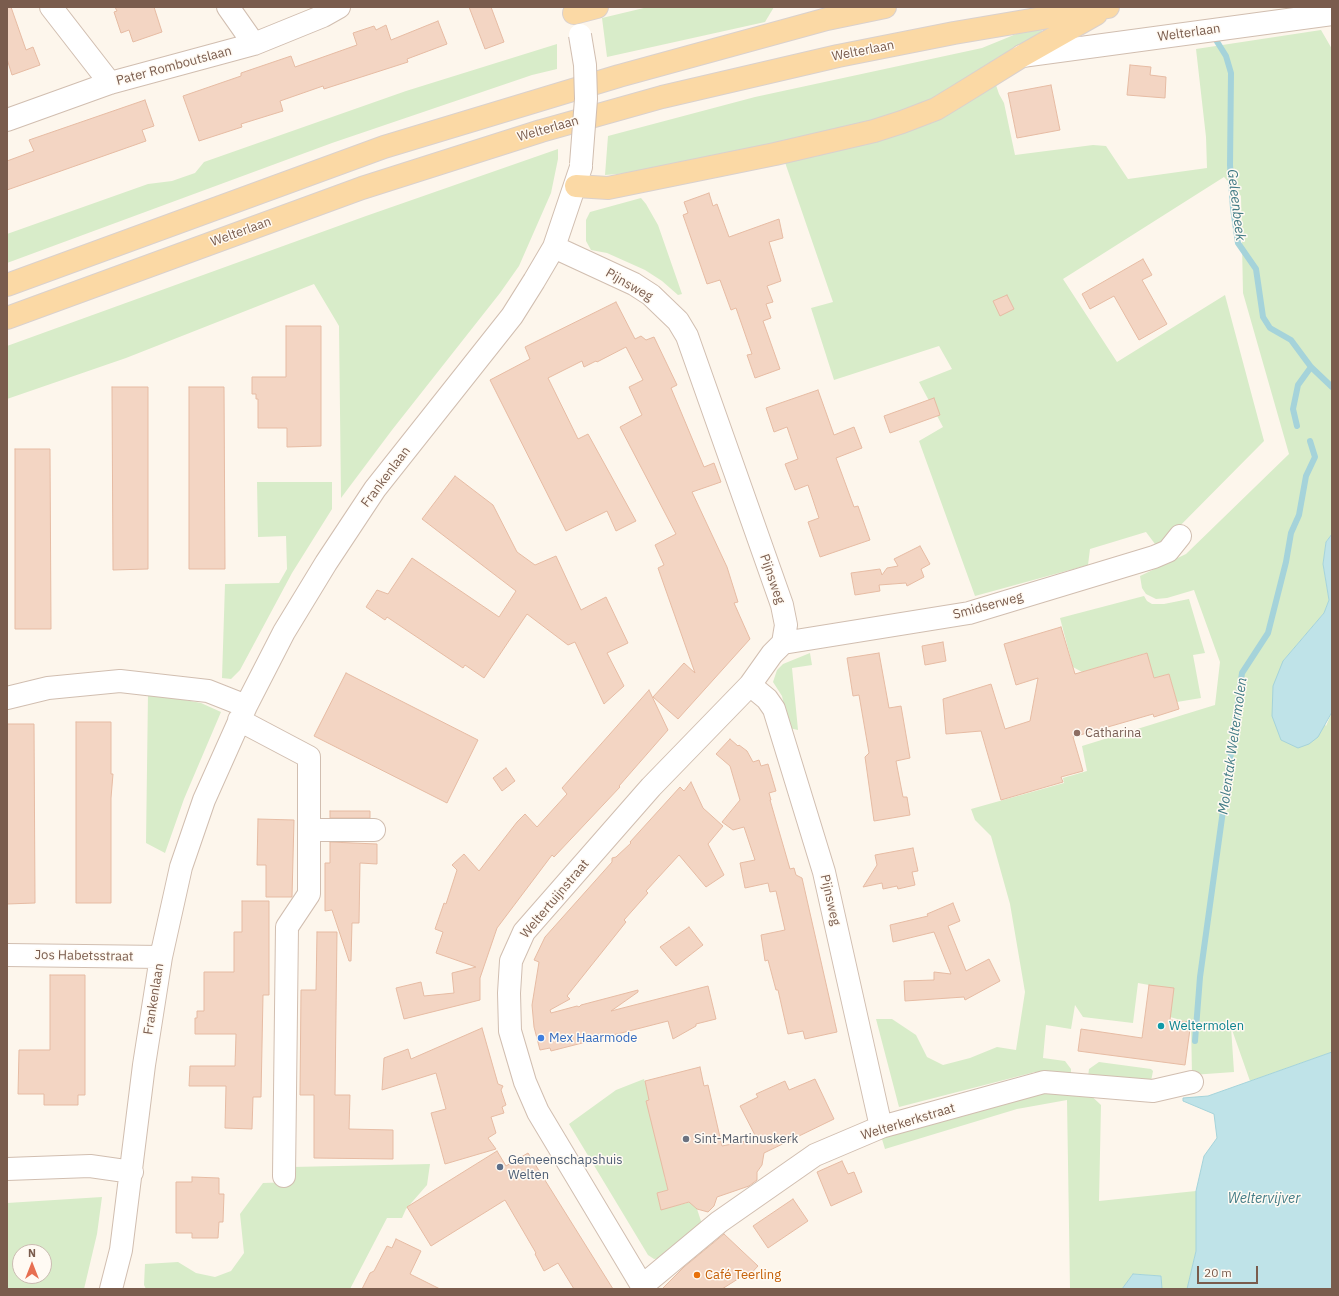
<!DOCTYPE html>
<meta charset="utf-8">
<style>
body{margin:0}
#map{position:relative;width:1339px;height:1296px;overflow:hidden;background:#fdf6ec;font-family:"IBM Plex Sans",sans-serif}
canvas{display:block}
.frame{position:absolute;inset:0;border:8px solid #7a5c4d;pointer-events:none}
.north{position:absolute;left:12px;top:1244px;width:40px;height:40px;box-sizing:border-box;background:#fffaf3;border:1px solid #cabbb1;border-radius:50%;rotate:0deg;font-size:11px;font-weight:700;line-height:16px;text-align:center;color:#7a5c4d}
.north::after{content:'';display:block;margin:auto;width:14px;height:18px;background:#e76f51;clip-path:polygon(50% 0,100% 100%,50% 72%,0 100%)}
.scale{position:absolute;left:1197px;top:1266px;width:61px;height:18px;box-sizing:border-box;border:2px solid #7a5c4d;border-top:0;padding-left:5px;font-size:12px;line-height:14px;white-space:nowrap;color:#7a5c4d;-webkit-text-stroke:3px #fffaf3;paint-order:stroke}
</style>
<div id="map">
<canvas width="1339" height="1296"></canvas>
<div class="frame"></div>
<div class="north">N</div>
<div class="scale">20 m</div>
</div>
<script>
const g = document.querySelector('canvas').getContext('2d');
g.lineJoin = 'round';
function fillPath(path, color) {
  g.fillStyle = color;
  g.fill(path, 'evenodd');
}
function shape(rows) {
  const path = new Path2D();
  for (const r of rows) {
    path.moveTo(r[0], r[1]);
    for (let i = 2; i < r.length; i += 2) path.lineTo(r[i], r[i + 1]);
  }
  return path;
}
function trace(path, color, width, dash) {
  g.strokeStyle = color;
  g.lineWidth = width;
  g.lineCap = dash ? 'butt' : 'round';
  g.setLineDash(dash || []);
  g.stroke(path);
}
function label(font, color, halo, rows, align = 'center') {
  g.font = font + ' "IBM Plex Sans",sans-serif';
  g.lineWidth = 3;
  g.setLineDash([]);
  g.textBaseline = 'middle';
  g.strokeStyle = halo;
  g.fillStyle = color;
  for (const [text, x, y, turn = 0] of rows) {
    g.save();
    g.translate(x, y);
    g.rotate((+turn || 0) * Math.PI / 180);
    g.textAlign = isNaN(turn) ? turn : align;
    if (halo) g.strokeText(text, 0, 0);
    g.fillText(text, 0, 0);
    g.restore();
  }
}
fillPath(shape([
 [648,7,774,7,765,22,607,57,602,18],
 [1041,28,1043,34,990,67,999,94,1004,103,1015,155,1093,145,1106,146,1128,179,1207,168,1206,137,1196,49,1321,30,1332,49,1332,534,1326,542,1323,564,1329,600,1324,613,1283,661,1326,726,1332,712,1332,1052,1250,1081,1231,1027,1234,1072,1192,1075,1191,1023,1170,1017,1149,985,1138,983,1133,1023,1083,1017,1075,1005,1071,1029,1046,1025,1043,1058,1065,1061,1071,1069,1071,1074,1035,1072,899,1107,876,1019,892,1019,916,1035,927,1057,943,1065,970,1058,997,1047,1016,1050,1025,992,1010,904,991,836,975,820,971,809,1064,783,1063,778,1087,771,1082,746,1215,705,1220,662,1194,590,1167,598,1156,599,1146,594,1142,588,1140,576,1186,554,1289,454,1243,293,1241,196,1224,177,1063,279,1117,362,1225,295,1264,441,1158,548,1146,532,1090,549,1088,565,975,596,919,441,943,427,919,382,952,369,939,346,834,380,811,308,833,302,778,142,630,173,605,175,608,136,755,97,982,48,1026,30],
 [557,44,557,69,532,75,332,143,7,263,7,234,148,184,172,181,195,173,204,162,406,91],
 [558,149,558,159,551,193,519,266,500,293,392,430,341,498,339,326,314,284,126,358,7,399,7,346,366,216],
 [641,198,646,204,658,225,682,294,678,295,662,281,645,270,607,253,591,250,586,241,586,220,590,212],
 [257,482,332,482,332,509,292,573,240,670,231,679,222,678,225,584,279,583,287,569,286,536,258,537],
 [1144,596,1147,601,1152,604,1164,604,1189,599,1205,653,1193,655,1201,698,1177,702,1169,674,1154,678,1146,653,1082,672,1073,667,1060,618],
 [810,653,812,665,792,668,798,730,789,728,782,696,773,682,777,670,783,664],
 [148,693,201,703,221,712,184,799,165,853,146,843],
 [1099,1062,1151,1069,1153,1071,1151,1081,1088,1077,1089,1069],
 [644,1079,651,1099,647,1101,669,1174,664,1175,668,1190,657,1193,661,1209,691,1202,697,1209,703,1227,663,1258,654,1259,648,1255,569,1124,616,1090],
 [1052,1087,1085,1090,1101,1105,1099,1201,1196,1191,1196,1251,1187,1289,1162,1289,1161,1276,1133,1274,1122,1289,1070,1289,1067,1100,1017,1109,885,1149,881,1136],
 [430,1164,427,1185,406,1209,402,1218,387,1218,350,1289,146,1289,144,1285,145,1264,178,1262,196,1273,215,1277,231,1271,244,1253,240,1214,263,1183,293,1182,292,1167],
 [102,1197,97,1234,84,1289,7,1289,7,1203],
 [20,1252,44,1252,44,1276,20,1276]
]), '#d8ecc9');
const water = shape([
 [1332,534,1332,712,1318,737,1309,744,1298,748,1281,740,1272,716,1273,686,1283,661,1324,613,1329,600,1323,564,1326,542,1332,534],
 [1332,1052,1332,1289,1187,1289,1196,1251,1196,1191,1204,1156,1217,1138,1214,1114,1183,1101,1183,1098,1208,1096,1332,1052],
 [1133,1274,1161,1276,1162,1289,1122,1289,1133,1274]
]);
fillPath(water, '#bfe3e8');
trace(water, '#a5d3da', 1);
trace(shape([
 [1216,40,1226,56,1231,73,1230,165,1233,208,1238,243,1256,269,1263,317,1270,328,1291,340,1311,367,1332,387],
 [1297,426,1293,409,1298,385,1311,367],
 [1195,1041,1200,977,1242,673,1268,633,1286,562,1291,533,1299,515,1306,476,1315,457,1310,441]
]), '#a5d3da', 6);
const building = shape([
 [7,7,11,7,26,50,33,47,40,65,12,75,7,59,7,7],
 [115,7,154,7,162,32,133,42,129,30,121,33,114,12,117,11,115,7],
 [469,7,491,7,504,42,485,49,469,7],
 [438,21,447,44,407,59,408,62,324,89,323,86,280,101,283,111,241,124,242,127,199,141,183,96,241,76,241,73,291,56,295,67,357,45,353,33,374,26,376,30,386,25,391,40,438,21],
 [1130,65,1151,67,1150,75,1166,77,1165,98,1127,95,1130,65],
 [1051,85,1060,130,1017,138,1008,93,1051,85],
 [145,100,154,126,142,130,146,141,7,190,7,161,34,151,29,140,145,100],
 [709,193,713,206,717,204,729,237,779,219,783,238,769,242,781,281,767,286,773,302,766,304,771,318,763,321,780,369,755,378,747,355,752,354,736,308,731,310,720,280,707,284,683,215,688,213,684,202,709,193],
 [1143,259,1152,275,1142,280,1167,324,1139,340,1114,296,1090,309,1082,294,1143,259],
 [1007,295,1014,309,1000,316,993,301,1007,295],
 [616,302,635,339,641,336,646,340,654,337,677,385,671,388,704,467,714,463,721,482,692,492,727,567,738,602,734,603,750,639,678,719,653,697,684,663,695,673,658,568,664,565,655,545,676,534,620,427,642,415,629,387,643,380,626,347,597,362,596,361,584,367,582,361,548,378,578,439,588,434,636,521,616,531,607,511,566,531,490,380,530,359,525,347,616,302],
 [286,326,321,326,321,446,287,447,287,428,258,428,258,399,256,399,256,394,252,394,252,377,286,377,286,326],
 [112,387,148,387,148,569,113,570,112,387],
 [189,387,224,387,225,569,189,569,189,387],
 [818,390,834,435,854,427,862,448,836,458,854,507,858,506,870,540,820,557,808,522,819,518,808,485,795,490,785,464,798,459,787,427,774,432,766,408,818,390],
 [934,398,940,415,890,433,884,416,934,398],
 [15,449,50,449,51,629,15,629,15,449],
 [455,476,493,505,517,552,535,565,556,556,581,610,606,597,628,643,607,653,624,686,604,704,575,642,568,645,527,614,484,678,465,665,463,668,387,617,385,620,366,607,377,590,388,594,412,558,499,617,516,591,422,519,455,476],
 [920,546,930,564,921,569,924,577,907,586,906,583,879,585,880,591,855,595,851,573,880,569,882,575,887,568,898,566,894,559,920,546],
 [1061,627,1075,674,1147,653,1154,678,1169,674,1179,709,1154,717,1153,714,1073,737,1083,771,1061,777,1063,782,1001,800,981,731,946,734,943,699,991,684,1005,729,1030,721,1038,678,1016,685,1004,644,1061,627],
 [943,642,946,661,925,665,922,646,943,642],
 [879,653,889,708,901,706,910,758,896,761,903,797,907,797,910,815,874,821,865,757,869,753,859,695,853,696,847,658,879,653],
 [346,673,478,740,447,803,314,736,346,673],
 [649,690,668,730,619,786,620,787,554,857,552,855,497,928,480,978,480,1000,404,1019,396,988,421,982,424,996,454,993,452,973,476,967,436,953,443,932,435,929,444,903,446,904,457,870,452,865,464,854,479,871,517,822,525,814,537,827,567,794,562,788,649,690],
 [76,722,111,722,111,774,113,774,111,798,111,903,76,903,76,722],
 [7,724,34,724,35,903,7,904,7,724],
 [730,739,738,746,739,745,747,751,753,762,759,760,761,766,768,764,776,791,769,793,771,800,770,800,790,869,794,868,796,875,802,878,837,1032,805,1039,803,1031,788,1034,778,990,776,990,768,960,765,961,761,935,785,930,776,891,770,892,768,883,745,888,740,863,755,860,744,827,733,830,722,822,740,800,730,766,716,754,730,739],
 [506,768,515,781,502,791,493,778,506,768],
 [691,782,703,808,723,826,708,844,724,875,706,887,679,855,646,891,648,893,624,920,626,922,567,996,570,999,550,1010,551,1013,577,1006,579,1007,581,1005,638,990,638,992,611,1011,708,986,716,1019,696,1024,696,1026,673,1039,668,1021,551,1051,550,1048,540,1050,534,1027,532,1005,539,962,534,960,545,937,612,862,612,858,616,857,631,843,630,842,680,787,684,791,691,782],
 [330,811,370,811,370,818,330,818,330,811],
 [258,819,294,820,292,897,266,897,266,865,257,865,258,819],
 [330,842,377,844,377,864,360,863,359,923,352,923,351,961,349,961,332,910,325,911,325,863,330,863,330,842],
 [913,848,918,871,912,872,915,885,898,889,897,886,883,889,882,883,863,887,877,865,875,855,913,848],
 [242,901,269,901,269,995,263,995,261,1097,253,1097,252,1129,225,1128,226,1086,189,1086,190,1066,235,1066,236,1034,195,1034,195,1018,197,1018,197,1011,204,1011,204,972,234,972,234,932,242,932,242,901],
 [953,903,960,921,948,926,966,971,989,959,1000,981,965,1000,964,997,905,1001,904,981,934,980,934,972,951,974,934,932,893,942,890,925,928,916,927,914,953,903],
 [689,927,703,945,676,966,660,947,689,927],
 [317,932,337,932,335,1095,350,1095,349,1129,393,1130,393,1159,314,1158,314,1095,300,1095,301,990,316,990,317,932],
 [50,975,85,975,85,1095,78,1095,78,1105,44,1105,44,1094,18,1094,19,1050,50,1050,50,975],
 [1149,985,1174,988,1170,1020,1191,1022,1185,1065,1078,1051,1081,1029,1142,1038,1149,985],
 [482,1028,498,1084,503,1086,501,1090,506,1105,502,1107,504,1113,491,1117,496,1133,488,1138,496,1149,445,1164,431,1113,446,1109,436,1073,382,1090,384,1058,408,1049,411,1059,482,1028],
 [700,1067,704,1086,708,1085,722,1146,757,1139,740,1106,758,1097,756,1094,785,1081,789,1090,815,1079,834,1119,764,1153,762,1165,757,1172,757,1180,749,1186,717,1197,714,1206,708,1212,697,1209,689,1202,661,1210,657,1193,668,1190,646,1101,649,1100,645,1081,700,1067],
 [497,1151,506,1166,528,1153,613,1289,574,1289,558,1263,544,1271,535,1254,536,1253,505,1200,431,1246,407,1207,497,1151],
 [842,1161,848,1174,854,1172,862,1192,831,1206,817,1172,842,1161],
 [192,1177,219,1178,219,1194,224,1194,223,1222,219,1222,218,1238,192,1238,192,1233,176,1233,176,1182,192,1182,192,1177],
 [793,1199,808,1221,768,1248,753,1226,793,1199],
 [724,1234,758,1266,745,1280,741,1277,722,1289,662,1289,684,1267,724,1234],
 [396,1239,421,1251,410,1274,440,1289,362,1289,370,1273,374,1271,387,1246,392,1248,396,1239]
]);
fillPath(building, '#f3d5c3');
trace(building, '#e6bba3', 1);
const minor = shape([
 [51,7,110,83],
 [228,7,254,44],
 [1022,56,1332,14],
 [7,120,110,83,254,44,323,16,339,7],
 [554,247,634,284,651,295,678,321,687,336,782,605,786,625,783,643],
 [783,643,969,613,1154,557,1168,551,1180,536],
 [750,685,767,699,774,709,824,872,881,1127],
 [7,698,48,688,120,681,208,691,246,706],
 [239,720,309,757,309,894,287,927,284,1176],
 [309,830,374,830],
 [7,955,161,957],
 [7,1169,90,1166,132,1172],
 [642,1286,719,1222,815,1155,881,1127,1044,1082,1153,1091,1192,1082],
 [111,1289,121,1250,144,1065,161,957,181,867,204,800,246,706,284,632,326,563,375,489,512,316,534,281,554,247,581,167],
 [644,1289,538,1112,525,1082,510,1031,509,993,511,961,524,932,651,787,750,685,772,654,783,643]
]);
const major = shape([
 [574,13,597,7],
 [576,186,608,188,775,154,874,131,902,122,936,109,959,95,1022,56,1096,14],
 [7,285,384,147,619,76,827,19,885,7],
 [7,318,362,188,541,131,662,97,838,56,954,33,1108,7]
]);
trace(minor, '#d1beb0', 24);
trace(major, '#dad1cd', 24);
trace(minor, '#fff', 22);
trace(major, '#fbd9a5', 22);
const minorBridge = shape([
 [580,35,585,65,586,99,581,164]
]);
trace(minorBridge, '#d1beb0', 24, []);
trace(minorBridge, '#fff', 22);
for (const [x, y, r, color] of [
 [1077,733,4,"#8d6e63"],
 [1161,1026,4,"#0f9aa8"],
 [541,1038,4,"#3f7fe0"],
 [686,1139,4,"#6b7280"],
 [500,1167,4,"#5c6f8a"],
 [697,1275,4,"#e8710a"]
]) {
  const dot = new Path2D();
  dot.arc(x, y, r, 0, 2 * Math.PI);
  g.fillStyle = color;
  g.fill(dot);
  trace(dot, '#fffaf3', 1.5);
}
label('13px', '#7a5c4d', '#fffaf3', [
 ["Welterlaan",1189,33,-8],
 ["Welterlaan",863,51,-11],
 ["Pater Romboutslaan",174,66,-15],
 ["Welterlaan",548,129,-16],
 ["Welterlaan",241,232,-20],
 ["Pijnsweg",629,285,30],
 ["Frankenlaan",386,477,-53],
 ["Pijnsweg",772,579,71],
 ["Smidserweg",988,606,-15],
 ["Weltertuijnstraat",555,899,-50],
 ["Pijnsweg",830,900,77],
 ["Jos Habetsstraat",84,956,1],
 ["Frankenlaan",154,999,-81],
 ["Welterkerkstraat",908,1122,-17]
]);
label('13px', '#785e54', '#fffaf3', [
 ["Catharina",1085,733]
], 'left');
label('13px', '#0d838f', '#fffaf3', [
 ["Weltermolen",1169,1026]
], 'left');
label('13px', '#366cbe', '#fffaf3', [
 ["Mex Haarmode",549,1038]
], 'left');
label('13px', '#5b616d', '#fffaf3', [
 ["Sint-Martinuskerk",694,1139]
], 'left');
label('13px', '#4e5e75', '#fffaf3', [
 ["Gemeenschapshuis",508,1160],
 ["Welten",508,1175]
], 'left');
label('13px', '#c56008', '#fffaf3', [
 ["Café Teerling",705,1275]
], 'left');
label('italic 14px', '#437c86', '#fffaf3', [
 ["Geleenbeek",1236,205,83],
 ["Molentak Weltermolen",1233,746,-82],
 ["Weltervijver",1264,1199]
]);
</script>
